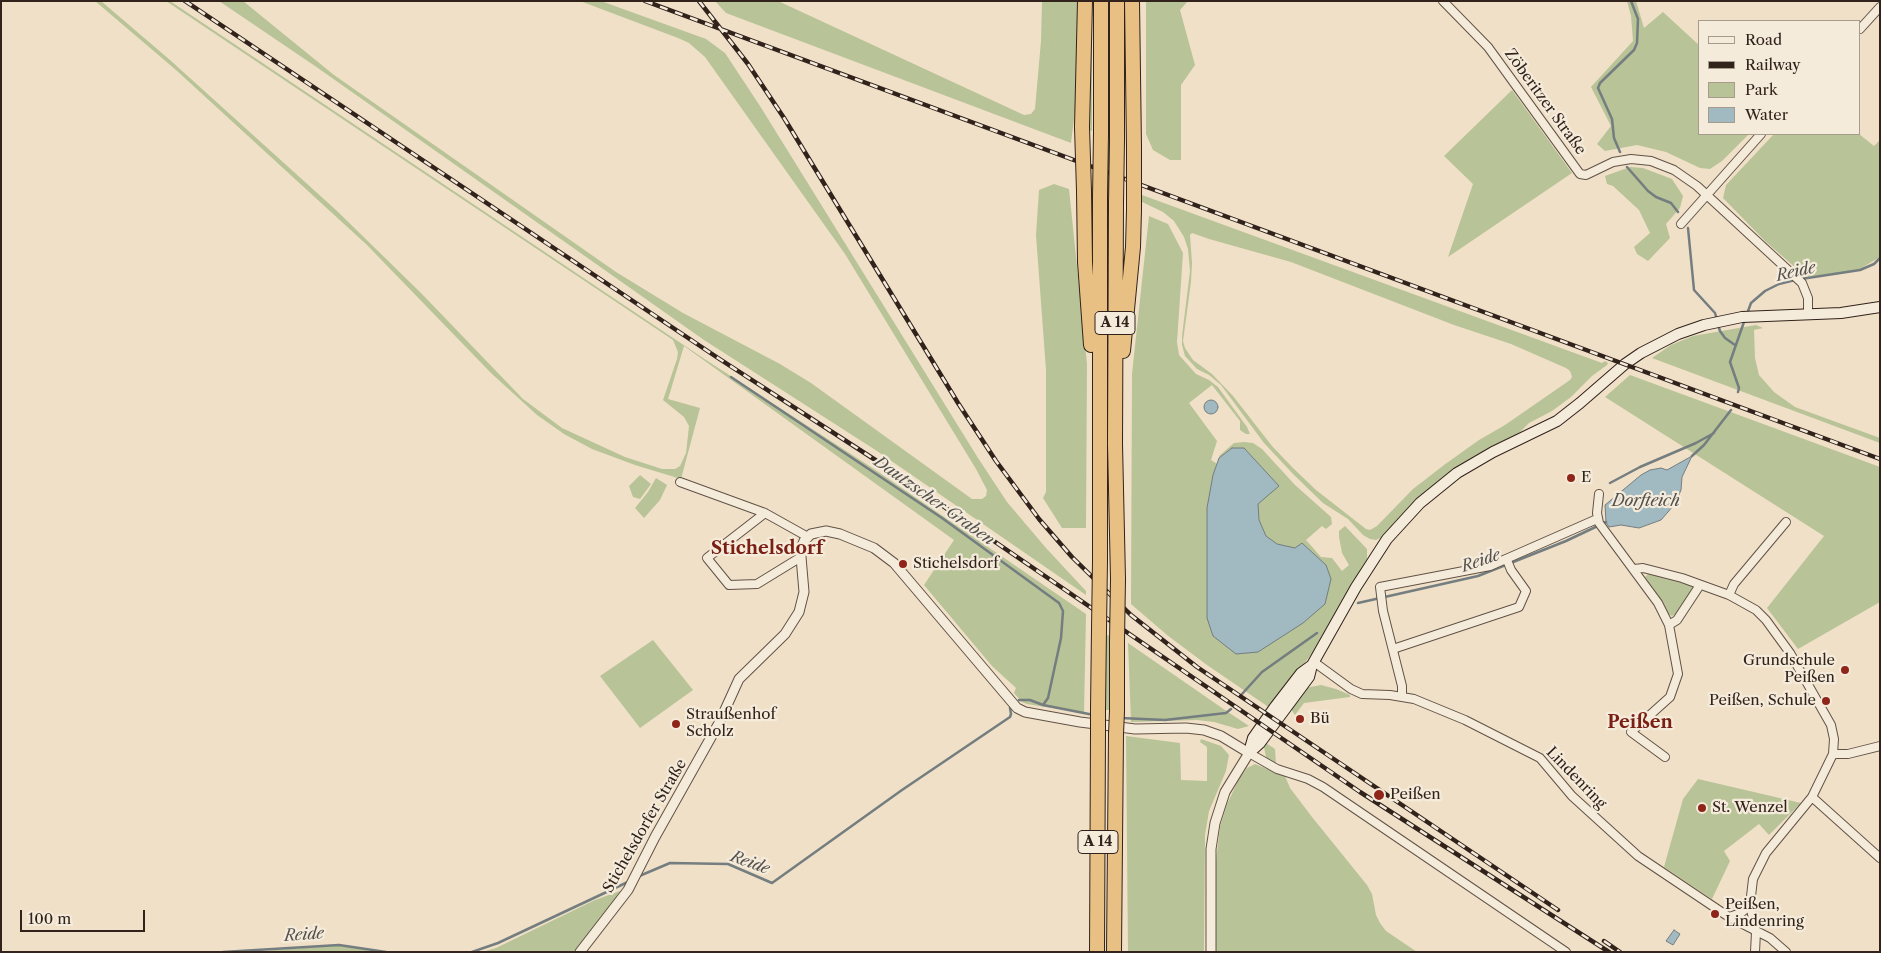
<!DOCTYPE html>
<meta charset="utf-8">
<style>
body{margin:0}
#map{position:relative;width:1881px;height:953px;overflow:hidden;background:#f0e0c7;font-family:"Libre Caslon Text",serif}
canvas{display:block}
.frame{position:absolute;inset:0;border:2px solid #31221b;pointer-events:none}
.legend{position:absolute;left:1698px;top:20px;width:162px;height:115px;box-sizing:border-box;background:#f5ebdb;border:1px solid #a79b8e;margin:0;padding:6px 9px;list-style:none;font-size:15px;color:#31221b}
.legend li{display:flex;align-items:center;gap:10px;height:25px}
.legend b{width:25px;border:1px solid #a79b8e}
.scale{position:absolute;left:20px;top:910px;width:125px;height:22px;box-sizing:border-box;border:2px solid #31221b;border-top:0;padding-left:6px;font-size:15px;line-height:18px;white-space:nowrap;color:#31221b;-webkit-text-stroke:4px #f5ebdb;paint-order:stroke}
</style>
<div id="map">
<canvas width="1881" height="953"></canvas>
<div class="frame"></div>
<ul class="legend">
<li><b style="height:6px;background:#f5ebdb"></b>Road</li>
<li><b style="height:6px;background:#31221b"></b>Railway</li>
<li><b style="height:14px;background:#b8c397"></b>Park</li>
<li><b style="height:14px;background:#a1bac1"></b>Water</li>
</ul>
<div class="scale">100 m</div>
</div>
<script>
const g = document.querySelector('canvas').getContext('2d');
g.lineJoin = 'round';
function fillPath(path, color) {
  g.fillStyle = color;
  g.fill(path, 'evenodd');
}
function shape(rows) {
  const path = new Path2D();
  for (const r of rows) {
    if (r.length === 3) {
      path.moveTo(r[0] + r[2], r[1]);
      path.arc(r[0], r[1], r[2], 0, 2 * Math.PI);
      continue;
    }
    path.moveTo(r[0], r[1]);
    for (let i = 2; i < r.length; i += 2) path.lineTo(r[i], r[i + 1]);
  }
  return path;
}
function trace(path, color, width, dash) {
  g.strokeStyle = color;
  g.lineWidth = width;
  g.lineCap = dash ? 'butt' : 'round';
  g.setLineDash(dash || []);
  g.stroke(path);
}
function label(font, color, halo, rows, align = 'center') {
  g.font = font + ' "Libre Caslon Text",serif';
  g.lineWidth = 4.5;
  g.setLineDash([]);
  g.textBaseline = 'middle';
  g.strokeStyle = halo;
  g.fillStyle = color;
  for (const [text, x, y, turn = 0] of rows) {
    g.save();
    g.translate(x, y);
    g.rotate((+turn || 0) * Math.PI / 180);
    g.textAlign = isNaN(turn) ? turn : align;
    if (halo) g.strokeText(text, 0, 0);
    g.fillText(text, 0, 0);
    g.restore();
  }
}
fillPath(shape([
 [95,1,101,1,170,60,336,210,421,293,523,399,562,428,625,457,662,469,675,469,680,466,686,453,689,426,684,417,663,400,677,359,678,352,673,340,166,1,170,1,706,360,874,469,1086,614,1084,713,1027,704,1022,702,1014,693,1016,688,992,666,924,585,954,540,684,346,668,399,700,408,681,479,635,465,592,449,564,434,537,415,491,373,367,245,176,70],
 [219,1,243,1,334,75,616,272,683,313,780,364,811,383,972,499,982,499,986,496,987,490,976,469,845,254,705,57,689,43,678,38,580,1,601,1,706,39,725,53,760,106,978,458,1007,502,1046,548,1086,591,1086,595,877,451,704,340,315,66],
 [715,1,778,1,1024,115,1031,114,1035,109,1041,41,1042,1,1079,1,1080,105,1075,111,1071,143,726,13],
 [1088,1,1092,1,1092,131,1088,130],
 [1106,1,1112,1,1112,139,1106,136],
 [1146,1,1188,1,1180,10,1195,65,1181,85,1181,160,1170,160,1153,150,1146,134],
 [1627,1,1636,1,1644,28,1663,12,1700,46,1700,134,1749,134,1722,161,1710,169,1700,168,1666,152,1637,145,1605,151,1597,144,1611,126,1591,87,1633,41,1631,16],
 [1512,90,1572,173,1448,257,1473,184,1444,156],
 [1774,134,1859,134,1874,146,1880,140,1880,257,1858,270,1806,277,1765,241,1723,198,1726,185],
 [1630,167,1643,168,1672,179,1683,196,1680,208,1666,224,1670,238,1648,261,1637,254,1634,247,1650,233,1639,210,1613,186,1607,184,1605,176],
 [1054,184,1069,189,1087,364,1086,528,1062,528,1043,498,1046,492,1046,370,1036,235,1039,190],
 [1142,195,1602,363,1605,361,1608,363,1607,365,1592,376,1571,397,1552,411,1529,423,1516,436,1475,456,1440,479,1404,512,1382,537,1376,540,1370,539,1363,535,1348,519,1323,503,1294,475,1264,443,1221,385,1209,375,1197,369,1185,356,1182,345,1182,336,1190,271,1188,249,1184,237,1174,221,1163,212,1142,202],
 [1192,233,1209,239,1291,262,1454,325,1511,344,1566,368,1570,371,1572,377,1570,380,1505,425,1479,440,1444,465,1413,489,1377,526,1370,530,1366,529,1316,490,1293,468,1272,446,1233,396,1212,374,1193,360,1185,348,1183,341,1191,282,1192,263,1190,235],
 [1149,216,1168,224,1183,253,1177,342,1179,355,1196,374,1209,380,1218,387,1247,427,1250,434,1246,434,1240,430,1240,421,1212,385,1189,403,1217,441,1211,460,1219,465,1210,618,1285,547,1272,543,1262,534,1219,456,1234,443,1244,442,1253,443,1262,449,1295,485,1331,517,1332,524,1326,529,1322,526,1306,540,1321,557,1332,558,1342,571,1349,565,1342,553,1339,537,1339,531,1345,526,1367,549,1367,559,1313,652,1270,708,1207,665,1167,635,1131,604,1132,374],
 [1105,219,1111,221,1111,354,1105,354],
 [1756,325,1763,328,1754,330,1755,358,1759,375,1774,392,1795,407,1880,438,1880,443,1652,358,1671,345,1693,336],
 [1630,375,1880,467,1880,602,1798,649,1767,608,1824,536,1605,397],
 [640,475,651,484,640,499,633,497,629,486],
 [656,478,667,485,660,500,644,518,635,508,648,492],
 [1648,574,1666,577,1695,587,1679,612,1672,616,1668,614,1664,604,1645,577],
 [1106,634,1112,638,1111,710,1105,710],
 [653,640,693,690,640,728,600,676],
 [1128,643,1222,708,1249,726,1238,729,1214,722,1197,720,1131,722],
 [1321,685,1336,689,1350,695,1350,697,1304,703,1295,715,1290,708,1305,688],
 [1126,736,1180,743,1181,780,1207,781,1207,747,1200,742,1201,739,1221,746,1229,755,1226,771,1209,811,1205,835,1204,952,1128,952],
 [1266,743,1275,749,1276,765,1266,757,1264,747],
 [1255,764,1285,776,1290,788,1312,817,1367,885,1372,894,1376,915,1380,923,1386,931,1417,952,1216,952,1216,861,1220,827,1227,804,1239,779,1247,768],
 [1698,779,1801,803,1769,835,1759,824,1724,851,1730,861,1712,899,1664,867,1683,799],
 [620,891,611,907,576,952,482,952,496,948,595,900],
 [340,945,377,952,251,952]
]), '#b8c397');
const water = shape([
 [1211,407,7],
 [1232,448,1244,448,1279,486,1258,504,1259,520,1266,536,1277,544,1295,548,1302,543,1326,565,1331,579,1325,604,1303,623,1258,652,1236,654,1213,636,1207,618,1207,508,1213,475,1219,458,1232,448],
 [1692,456,1682,477,1681,490,1675,504,1661,520,1639,528,1621,525,1609,527,1606,522,1605,505,1641,475,1650,470,1661,468,1667,470,1692,456],
 [1674,930,1680,934,1673,945,1666,941,1674,930]
]);
fillPath(water, '#a1bac1');
trace(water, '#747d7f', 1);
trace(shape([
 [1620,152,1614,138,1612,119,1598,88,1600,83,1634,50,1637,43,1638,19,1631,1],
 [1627,167,1648,191,1656,197,1671,203,1678,212],
 [1688,228,1694,290,1715,313,1717,320],
 [1801,279,1860,270,1874,264,1880,258],
 [1747,314,1751,303,1765,291,1779,284,1795,280],
 [1718,325,1720,331,1725,338,1735,345],
 [731,377,942,518,1059,603,1063,611,1061,638,1048,698,1043,705],
 [1738,392,1739,388,1730,362,1745,319],
 [1692,456,1704,445,1731,410],
 [1610,483,1640,467,1696,443,1714,433],
 [1358,603,1478,576,1566,541,1606,522],
 [1242,694,1262,672,1317,633],
 [1019,700,1030,700,1043,705,1094,715],
 [1121,718,1165,720,1226,713,1231,709],
 [637,877,670,863,728,864,772,883,902,790,1010,717,1011,714,1010,708],
 [223,952,339,945,386,952],
 [472,952,498,943,630,881]
]), '#747d7f', 2.5);
const minor = shape([
 [1443,1,1488,47,1580,174,1586,175,1613,162,1631,159,1651,161,1674,170,1697,186,1802,283,1808,298,1808,315],
 [1860,29,1880,7],
 [1681,224,1761,134],
 [680,482,765,513,808,537],
 [1599,494,1597,513,1599,523,1658,603,1669,625,1678,674,1670,697,1631,732,1665,757],
 [765,513,707,558,729,585,757,584,801,557],
 [1634,569,1643,568,1682,578,1729,595,1756,610,1766,620,1790,653,1831,725,1834,739,1833,754,1812,797,1766,853,1753,879,1750,905,1756,932,1755,952],
 [1729,595,1734,584,1786,522],
 [1669,625,1677,620,1700,585],
 [1393,649,1519,607,1526,591,1511,570,1507,560],
 [1314,662,1351,689,1362,694,1390,695,1414,699,1465,720,1540,758,1572,796,1638,856,1729,917,1770,938,1786,952],
 [1402,696,1402,686,1383,611,1380,587,1490,566,1597,519],
 [1249,753,1277,769,1308,779,1323,787,1566,952],
 [1833,754,1848,754,1880,746],
 [1812,797,1880,858],
 [1729,917,1741,913,1750,905]
]);
const tertiary = shape([
 [580,952,628,890,655,837,719,723,739,679,785,634,799,612,804,592,801,557,802,546,804,541,811,534,826,531,840,534,874,548,894,563,1017,708,1025,712,1080,722,1135,729,1186,728,1204,730,1221,736,1249,753,1225,792,1215,823,1211,849,1211,952]
]);
const secondary = shape([
 [1249,752,1253,738,1274,708,1301,673,1312,665],
 [1249,753,1260,743,1309,677,1312,665,1356,587,1387,539,1420,503,1457,473,1493,452,1557,421,1580,403,1625,364,1641,353,1678,334,1704,325,1742,317,1841,313,1880,307]
]);
const motorway = shape([
 [1132,1,1134,147],
 [1082,127,1085,1],
 [1101,134,1101,1],
 [1117,141,1117,1],
 [1084,191,1085,262,1091,345],
 [1116,203,1115,444,1118,579],
 [1123,351,1133,247,1134,210],
 [1100,561,1100,197],
 [1117,641,1117,711],
 [1098,709,1099,629],
 [1097,952,1098,732],
 [1114,952,1116,734]
]);
trace(minor, '#615246', 10);
trace(tertiary, '#615246', 11);
trace(secondary, '#31221b', 12);
trace(motorway, '#31221b', 16);
trace(minor, '#f5ebdb', 8);
trace(tertiary, '#f5ebdb', 9);
trace(secondary, '#f5ebdb', 10);
trace(motorway, '#e8c084', 14);
const rail = shape([
 [185,1,718,358,880,463,1360,792,1609,952],
 [645,1,1880,459],
 [699,1,748,64,784,118,958,403,996,461,1039,519,1072,557,1131,615,1197,667,1558,910],
 [1604,941,1620,952]
]);
trace(rail, '#31221b', 4.5);
trace(rail, '#f5ebdb', 2.5, [8]);
const motorwayBridge = shape([
 [1082,127,1084,191],
 [1134,147,1134,210],
 [1100,197,1101,134],
 [1116,203,1117,141],
 [1099,629,1100,561],
 [1117,641,1118,579],
 [1098,732,1098,709],
 [1116,734,1117,711]
]);
trace(motorwayBridge, '#31221b', 16, []);
trace(motorwayBridge, '#e8c084', 14);
for (const [x, y, r, color] of [
 [1571,478,5,"#8f2418"],
 [903,564,5,"#8f2418"],
 [1845,670,5,"#8f2418"],
 [1826,701,5,"#8f2418"],
 [1300,719,5,"#8f2418"],
 [676,724,5,"#8f2418"],
 [1379,795,6,"#8f2418"],
 [1702,808,5,"#8f2418"],
 [1715,914,5,"#8f2418"]
]) {
  const dot = new Path2D();
  dot.arc(x, y, r, 0, 2 * Math.PI);
  g.fillStyle = color;
  g.fill(dot);
  trace(dot, '#f5ebdb', 2);
}
for (const [x, y, w] of [
 [1115,323,40],
 [1098,842,40]
]) {
  const box = new Path2D();
  box.roundRect(x - w / 2, y - 11.5, w, 23, 4);
  g.fillStyle = '#f5ebdb';
  g.fill(box);
  trace(box, '#31221b', 1);
}
label('bold 14px', '#31221b', null, [
 ["A 14",1115,323],
 ["A 14",1098,842]
]);
label('15px', '#31221b', '#f5ebdb', [
 ["Zöberitzer Straße",1545,102,54],
 ["Lindenring",1576,778,46],
 ["Stichelsdorfer Straße",645,826,-60]
]);
label('15px', '#31221b', '#f5ebdb', [
 ["E",1581,478],
 ["Stichelsdorf",913,564],
 ["Grundschule",1835,661,"right"],
 ["Peißen",1835,678,"right"],
 ["Peißen, Schule",1816,701,"right"],
 ["Straußenhof",686,715],
 ["Scholz",686,732],
 ["Bü",1310,719],
 ["Peißen",1390,795],
 ["St. Wenzel",1712,808],
 ["Peißen,",1725,905],
 ["Lindenring",1725,922]
], 'left');
label('italic 16px', '#53504d', '#f5ebdb', [
 ["Reide",1796,272,-13],
 ["Dautzscher Graben",934,501,35],
 ["Dorfteich",1646,501],
 ["Reide",1481,561,-19],
 ["Reide",750,863,20],
 ["Reide",304,935,-4]
]);
label('bold 18px', '#7a1f14', '#f5ebdb', [
 ["Stichelsdorf",767,549],
 ["Peißen",1640,723]
]);
</script>
